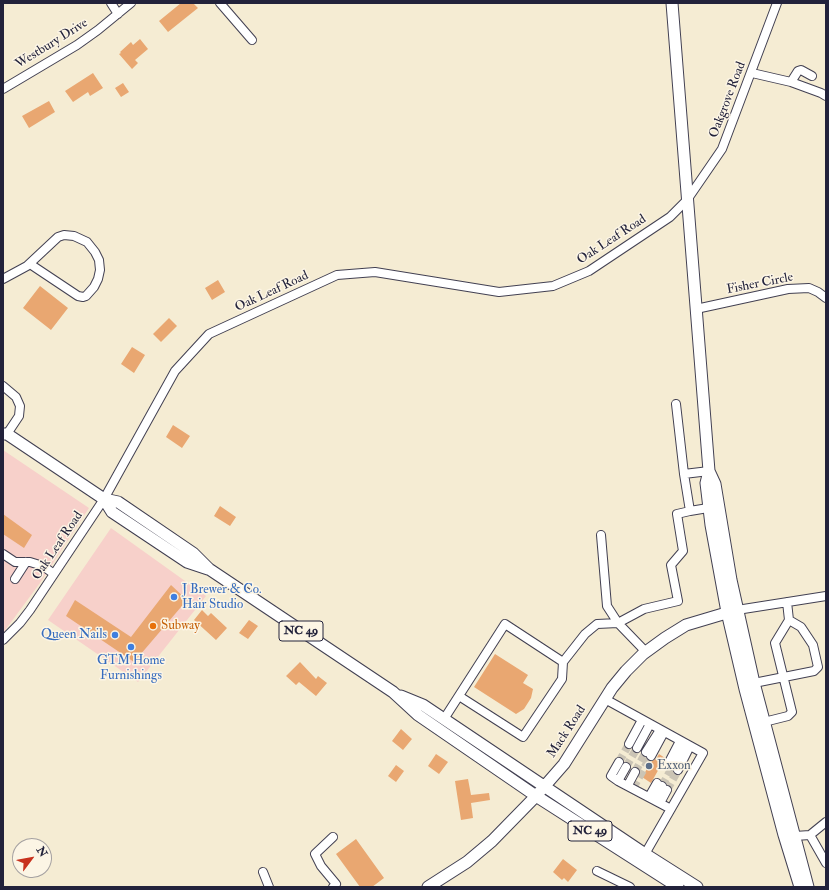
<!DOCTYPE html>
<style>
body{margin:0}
#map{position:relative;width:829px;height:890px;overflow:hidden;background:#f5ecd3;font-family:"IM FELL Double Pica",serif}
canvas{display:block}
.frame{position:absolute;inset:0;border:4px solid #22223b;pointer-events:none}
.north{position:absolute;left:12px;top:838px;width:40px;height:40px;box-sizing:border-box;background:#fcf5e5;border:1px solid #a5a1a1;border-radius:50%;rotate:58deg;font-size:11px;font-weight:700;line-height:16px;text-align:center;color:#22223b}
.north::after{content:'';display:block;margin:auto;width:14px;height:18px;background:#c8321e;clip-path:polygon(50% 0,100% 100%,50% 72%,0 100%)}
</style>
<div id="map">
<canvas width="829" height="890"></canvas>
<div class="frame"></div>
<div class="north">N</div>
</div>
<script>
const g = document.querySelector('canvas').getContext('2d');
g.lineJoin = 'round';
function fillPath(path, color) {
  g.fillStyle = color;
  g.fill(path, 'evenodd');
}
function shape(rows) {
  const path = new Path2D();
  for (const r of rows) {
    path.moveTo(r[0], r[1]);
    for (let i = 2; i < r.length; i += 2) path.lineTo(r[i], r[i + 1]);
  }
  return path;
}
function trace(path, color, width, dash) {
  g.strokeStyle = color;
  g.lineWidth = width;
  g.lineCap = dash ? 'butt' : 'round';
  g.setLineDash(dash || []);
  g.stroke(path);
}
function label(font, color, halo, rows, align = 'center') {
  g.font = font + ' "IM FELL Double Pica",serif';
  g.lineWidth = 3;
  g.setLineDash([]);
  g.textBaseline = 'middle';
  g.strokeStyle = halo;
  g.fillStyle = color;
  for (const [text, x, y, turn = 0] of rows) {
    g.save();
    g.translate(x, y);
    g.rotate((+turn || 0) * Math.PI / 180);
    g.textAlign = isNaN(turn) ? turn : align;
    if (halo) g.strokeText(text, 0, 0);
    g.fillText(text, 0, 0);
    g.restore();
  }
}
fillPath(shape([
 [3,450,89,508,40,583,3,633],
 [111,528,206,596,138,682,48,620]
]), '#f7d0ca');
fillPath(shape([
 [181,3,193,3,198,8,168,32,159,21],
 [140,39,148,49,135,60,138,63,132,69,119,54,121,53,120,52,131,42,133,45],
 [93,73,103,88,90,96,88,92,73,102,65,91],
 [123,83,129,92,121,97,115,88],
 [49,101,55,112,29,128,22,116],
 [218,280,225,292,212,300,205,288],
 [40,286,68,308,51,330,23,308],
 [169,318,177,326,161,342,153,334],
 [132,347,145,355,134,373,121,364],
 [173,425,190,436,182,448,166,437],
 [220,506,236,517,230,526,214,516],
 [3,514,32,535,24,548,3,534],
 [171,585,187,600,134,662,66,616,75,600,131,637],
 [202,610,208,616,211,613,227,628,216,640,194,620],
 [249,620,258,626,248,639,239,633],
 [495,654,528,675,523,683,533,689,531,698,524,709,516,714,474,687],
 [300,662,316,679,318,676,327,683,316,696,299,682,296,685,286,676],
 [401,729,412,739,403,750,392,741],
 [436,754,448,762,439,774,428,766],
 [659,754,665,758,651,783,642,777,652,761,656,759],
 [396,765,404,771,396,782,388,776],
 [468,779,471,795,489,793,490,800,471,803,473,818,461,820,455,781],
 [356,839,384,878,372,887,360,887,336,854],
 [563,859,577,870,568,882,564,878,562,880,553,872]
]), '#e9a771');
trace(shape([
 [619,762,629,744],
 [626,767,637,748],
 [635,772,646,752],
 [662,786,673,766],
 [633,788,651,756],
 [667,790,678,770]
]), '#cbc4b5', 8, [8, 4]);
const minor = shape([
 [111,3,118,14],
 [220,3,252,40],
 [752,73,791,82,821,93,826,96],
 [791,82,798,71,801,70,812,76],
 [3,89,77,45,98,30,131,3],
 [3,279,27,266,58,237,64,235,74,236,87,242,95,252,99,260,100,270,98,279,94,287,86,296,83,297,78,296,30,264],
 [696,309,788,289,809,288,818,292,826,298],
 [3,386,16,397,20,406,19,416,7,434],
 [676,404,684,474,709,471],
 [684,474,690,511,708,508],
 [3,554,15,562,30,562,43,566,54,574],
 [15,579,26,562],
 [737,610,826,596],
 [3,640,20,623,30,610,104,499,175,371,209,334,337,275,375,272,499,292,553,286,589,271,670,217,687,200,722,149,777,3],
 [646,652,618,623,644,609,678,601,671,565,683,551,677,514,690,511],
 [754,683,814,671,818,667,813,645,801,627,789,620],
 [459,696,523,737,562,679,563,662],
 [605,699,703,753,645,854],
 [444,719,505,624,563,662,585,634,597,624,618,623,607,606,601,535],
 [764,722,788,716,792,712,775,643,789,620,787,602],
 [629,744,642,720],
 [637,748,650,724],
 [646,752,660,730],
 [651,756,664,732],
 [668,764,680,741],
 [673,766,683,748],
 [626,767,618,781,671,809],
 [678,770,690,746],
 [618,781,611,776,619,762],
 [628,785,635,772],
 [649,797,657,783],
 [654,800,662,786],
 [660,803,667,790],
 [810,835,826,822],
 [795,836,810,835,826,863],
 [333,837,315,854,321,866,336,884,333,887],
 [597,871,630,887],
 [263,872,269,887]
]);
const major = shape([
 [672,3,709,471,706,483,711,525,727,612,745,689,784,835,800,887],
 [3,434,7,434,104,499,118,502,193,553,209,569,393,692,418,715,536,796,678,887],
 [709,471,715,484,731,580,754,683,808,887],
 [104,499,112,512,187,562,208,569],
 [401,696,423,705,645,854,697,887],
 [428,887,467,862,492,841,536,796,564,764,612,688,626,671,643,654,665,638,686,625,733,611]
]);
trace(minor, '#424052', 10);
trace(major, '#424052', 13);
trace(minor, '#fff', 8);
trace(major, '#fff', 11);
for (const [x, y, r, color] of [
 [174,597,4,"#3f7fe0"],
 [153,626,4,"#e8710a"],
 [115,635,4,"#3f7fe0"],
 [131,647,4,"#3f7fe0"],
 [649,766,4,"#5c6f8a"]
]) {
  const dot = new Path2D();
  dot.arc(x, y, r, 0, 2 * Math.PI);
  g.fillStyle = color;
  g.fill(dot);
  trace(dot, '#fcf5e5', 1.5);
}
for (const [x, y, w] of [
 [301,631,44],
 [590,831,44]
]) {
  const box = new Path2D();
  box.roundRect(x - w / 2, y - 10, w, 20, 3);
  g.fillStyle = '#fcf5e5';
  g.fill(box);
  trace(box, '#22223b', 1);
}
label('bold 12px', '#22223b', null, [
 ["NC 49",301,631],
 ["NC 49",590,831]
]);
label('13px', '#22223b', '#fcf5e5', [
 ["Westbury Drive",52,44,-32],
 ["Oakgrove Road",728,100,-69],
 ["Oak Leaf Road",612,240,-33],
 ["Fisher Circle",760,284,-11],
 ["Oak Leaf Road",272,292,-25],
 ["Oak Leaf Road",58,546,-56],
 ["Mack Road",567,732,-57]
]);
label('13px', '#366cbe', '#fcf5e5', [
 ["J Brewer & Co.",182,590],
 ["Hair Studio",182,605],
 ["Queen Nails",107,635,"right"],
 ["GTM Home",131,661,"center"],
 ["Furnishings",131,676,"center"]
], 'left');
label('13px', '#c56008', '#fcf5e5', [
 ["Subway",161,626]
], 'left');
label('13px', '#4e5e75', '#fcf5e5', [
 ["Exxon",657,766]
], 'left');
</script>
